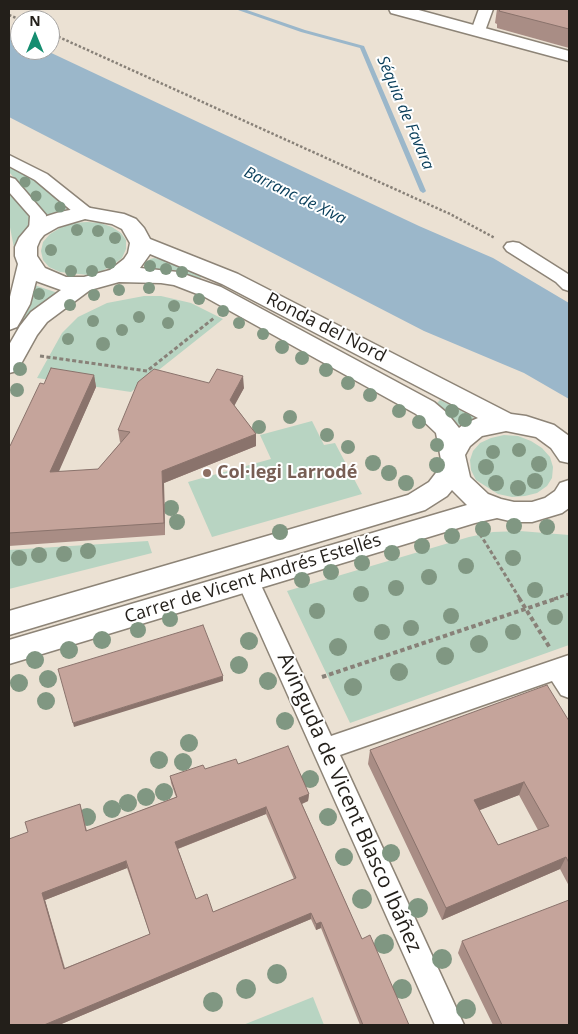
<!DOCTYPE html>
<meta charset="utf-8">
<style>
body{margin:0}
#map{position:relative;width:578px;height:1034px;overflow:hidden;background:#ebe1d3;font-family:"Open Sans",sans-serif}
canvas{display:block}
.frame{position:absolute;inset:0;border:10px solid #231f1a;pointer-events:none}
.north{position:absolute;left:10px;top:10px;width:50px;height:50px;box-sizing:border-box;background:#fff;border:1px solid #a7a5a3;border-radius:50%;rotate:0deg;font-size:14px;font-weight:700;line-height:20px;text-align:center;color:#231f1a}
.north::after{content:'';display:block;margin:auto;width:18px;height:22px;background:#158d70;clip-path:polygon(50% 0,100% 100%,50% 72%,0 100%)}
</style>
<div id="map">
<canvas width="578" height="1034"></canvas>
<div class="frame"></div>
<div class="north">N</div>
</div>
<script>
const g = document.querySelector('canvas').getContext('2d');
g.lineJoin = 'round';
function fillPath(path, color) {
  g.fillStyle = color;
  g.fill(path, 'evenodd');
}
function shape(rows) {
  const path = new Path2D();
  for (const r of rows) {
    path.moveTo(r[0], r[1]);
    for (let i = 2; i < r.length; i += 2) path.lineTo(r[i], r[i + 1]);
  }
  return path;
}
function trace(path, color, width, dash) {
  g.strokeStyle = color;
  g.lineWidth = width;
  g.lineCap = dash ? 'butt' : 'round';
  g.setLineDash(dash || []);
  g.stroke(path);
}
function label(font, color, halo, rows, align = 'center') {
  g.font = font + ' "Open Sans",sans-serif';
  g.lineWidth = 4;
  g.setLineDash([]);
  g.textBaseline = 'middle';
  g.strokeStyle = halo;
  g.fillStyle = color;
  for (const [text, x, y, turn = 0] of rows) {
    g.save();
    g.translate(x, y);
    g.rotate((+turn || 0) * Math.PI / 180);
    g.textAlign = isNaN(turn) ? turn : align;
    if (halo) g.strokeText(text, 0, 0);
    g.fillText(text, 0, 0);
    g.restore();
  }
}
fillPath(shape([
 [9,165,34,179,69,208,47,215,9,172],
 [9,190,19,202,30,219,30,224,16,242,14,248,9,222],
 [87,222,100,223,112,227,121,233,126,240,126,249,122,258,113,265,102,271,88,275,60,272,49,267,43,260,41,251,43,242,50,234,60,228,73,223],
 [154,258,162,260,203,275,200,278,183,274,145,269,145,265,150,259],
 [34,285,58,293,21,322,20,320],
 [144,296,161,296,191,303,223,319,131,392,37,378,62,333,78,317,107,303],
 [440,400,473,416,474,420,458,426,445,410,437,403],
 [312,421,324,445,335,443,362,494,212,537,188,482,271,459,260,435],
 [504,435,518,436,531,441,542,448,550,457,553,467,552,478,547,486,537,493,525,496,512,497,498,494,476,480,471,470,470,460,473,451,480,443,491,438],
 [520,531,569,535,569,645,350,723,287,591,469,537,493,532],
 [148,541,152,553,9,589,9,550],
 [313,997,324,1025,243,1025]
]), '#b8d4c2');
fillPath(shape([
 [9,33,20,38,20,50,45,50,419,226,493,258,569,303,569,399,524,373,424,331,9,117]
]), '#9bb7ca');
fillPath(shape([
 [238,9,244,9,305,30,364,46,426,191,425,192,423,193,420,191,360,48,301,32,238,10,238,9]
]), '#9bb7ca');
const minor = shape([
 [479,9,493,9,485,31,478,35,471,31,479,9],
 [9,155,47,174,91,209,93,213,91,217,79,217,35,180,9,166,9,155],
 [9,177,15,179,46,215,45,230,43,234,37,235,31,234,29,230,30,216,9,192,9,177],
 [513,242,519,243,568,274,569,291,563,289,556,282,507,251,504,247,507,243,513,242],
 [248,572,256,575,259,581,331,736,569,655,569,698,561,695,552,681,340,755,464,1025,435,1025,237,581,240,575,248,572]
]);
const tertiary = shape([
 [389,9,415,9,569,51,569,61,391,13,389,9],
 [85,207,124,214,136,219,144,228,150,239,238,274,511,414,526,416,554,425,569,436,569,463,560,461,551,448,536,437,506,431,482,436,470,446,465,455,470,477,488,494,501,499,514,502,532,502,545,498,555,491,560,483,569,480,569,508,562,513,532,522,514,522,497,518,475,523,9,664,9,640,467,505,452,490,447,496,425,510,9,635,9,611,408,495,429,482,442,465,436,433,416,414,205,297,174,285,161,283,119,282,90,290,47,322,37,335,17,371,9,373,9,345,20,326,31,312,61,290,36,281,30,304,20,322,17,327,9,330,9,301,18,264,15,256,15,247,19,238,30,225,44,217,60,212,85,207],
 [85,219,112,224,122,229,130,243,128,253,124,259,110,270,84,277,66,277,45,268,37,256,37,247,40,240,44,235,58,227,85,219],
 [150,254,222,284,478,418,464,424,459,428,447,413,434,402,221,287,178,272,140,268,150,254]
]);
trace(minor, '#8d8477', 3);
trace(tertiary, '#8d8477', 3);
trace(shape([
 [9,15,21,20],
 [50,33,450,214,495,238]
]), '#888178', 2.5, [2.5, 2]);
trace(shape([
 [40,356,147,371,214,318],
 [480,534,520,599],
 [554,599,569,594]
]), '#888178', 3, [4, 2.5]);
trace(shape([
 [519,598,550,648],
 [322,677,558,598]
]), '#888178', 4, [4.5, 3]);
fillPath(minor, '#fff');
fillPath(tertiary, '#fff');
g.fillStyle = '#809782';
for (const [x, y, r] of [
 [25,182,5.5],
 [36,196,5.5],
 [60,207,5.5],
 [77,230,6],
 [98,231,6],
 [115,238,6],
 [51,250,6],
 [110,263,6],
 [150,266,6],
 [166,269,6],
 [71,271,6],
 [92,271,6],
 [182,272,6],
 [149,288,6],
 [119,290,6],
 [39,294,6],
 [94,295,6],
 [199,299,6],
 [70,305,6],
 [174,306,6],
 [223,311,6],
 [139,317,6],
 [93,321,6],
 [168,323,6],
 [239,323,6],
 [122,330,6],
 [263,334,6],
 [68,339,6],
 [103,344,7],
 [282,347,7],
 [302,358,7],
 [20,369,7],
 [326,370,7],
 [348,383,7],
 [17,390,7],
 [370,395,7],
 [399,411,7],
 [452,411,7],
 [290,417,7],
 [465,420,7],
 [419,422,7],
 [259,427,7],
 [327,435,7],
 [437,445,7],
 [348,447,7],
 [519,450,7],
 [493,452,7],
 [373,463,8],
 [539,464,8],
 [437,465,8],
 [486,467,8],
 [389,473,8],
 [535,481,8],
 [406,483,8],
 [496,483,8],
 [518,488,8],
 [171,508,8],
 [177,522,8],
 [514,526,8],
 [547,527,8],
 [483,529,8],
 [280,532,8],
 [452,536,8],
 [422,546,8],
 [88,551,8],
 [392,553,8],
 [64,554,8],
 [39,555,8],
 [19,558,8],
 [513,558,8],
 [362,563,8],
 [466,566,8],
 [331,572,8],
 [429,577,8],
 [302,580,8],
 [396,588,8],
 [535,590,8],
 [361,594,8],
 [317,611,8],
 [451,616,8],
 [555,617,8],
 [170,619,8],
 [411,628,8],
 [138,630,8],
 [382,632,8],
 [513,632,8],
 [102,640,9],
 [249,641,9],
 [479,644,9],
 [338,647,9],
 [69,650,9],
 [445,656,9],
 [35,660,9],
 [239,665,9],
 [399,672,9],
 [48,679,9],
 [268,681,9],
 [19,683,9],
 [353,687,9],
 [46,701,9],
 [285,721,9],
 [189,743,9],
 [159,760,9],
 [183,762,9],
 [310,779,9],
 [164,792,9],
 [146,797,9],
 [128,803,9],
 [112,809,9],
 [87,817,9],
 [328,817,9],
 [391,853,9],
 [344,857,9],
 [362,899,10],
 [418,908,10],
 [384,944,10],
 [442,959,10],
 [277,974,10],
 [246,989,10],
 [402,989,10],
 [213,1002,10],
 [466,1009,10]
]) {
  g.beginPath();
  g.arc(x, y, r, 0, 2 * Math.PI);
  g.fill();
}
fillPath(shape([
 [495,9,569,9,569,48,497,28,497,24,495,23,497,9],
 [94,375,96,387,58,472,98,469,121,442,120,442,118,430,209,383,244,388,234,405,256,434,256,446,164,483,165,535,9,546,9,446,10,446,44,384],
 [569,721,569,886,560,869,442,920,368,764,370,750],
 [519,795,538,830,498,845,479,810],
 [238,764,309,794,308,801,302,804,362,939,409,1025,360,1025,321,928,316,930,311,919,59,1025,9,1025,28,832,80,804,87,831,176,797,171,783,170,776,205,769],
 [266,814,294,879,213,912,196,899,178,849],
 [127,868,150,934,65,968,45,900],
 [462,941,569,1025,493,1025,458,953]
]), '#a98d85');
fillPath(shape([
 [94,375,96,387,53,485,50,472],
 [243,376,244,388,231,412,230,400],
 [256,434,256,446,164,483,165,535,164,523,162,471],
 [223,676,223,681,74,727,73,723],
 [524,782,519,795,470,814,474,800],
 [309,794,308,801,299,805,299,798],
 [266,807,266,814,177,849,175,842],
 [566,857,560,869,442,920,446,908],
 [126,861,127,868,45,900,66,974,64,969,42,893],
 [311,913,311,919,59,1025,44,1025],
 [321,922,321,928,316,930,316,924]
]), '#8a736c');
const building = shape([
 [501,9,569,9,569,29,499,11,501,9],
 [51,368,94,375,50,472,98,469,130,432,118,430,138,382,154,369,209,383,217,369,243,376,230,400,256,434,162,471,164,523,9,533,9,446,10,446,40,383,44,384,51,368],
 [203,625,223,676,73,723,58,669,203,625],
 [547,685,569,721,569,863,566,857,446,908,370,750,547,685],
 [524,782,549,826,498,845,474,800,524,782],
 [288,746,309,794,299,798,362,939,370,935,409,1025,363,1025,321,922,316,924,311,913,44,1025,9,1025,9,839,28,832,25,822,80,804,86,831,177,797,170,776,203,765,205,769,236,759,238,764,288,746],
 [266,807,296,878,213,912,207,894,196,899,175,842,266,807],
 [126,861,150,934,64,969,42,893,126,861],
 [569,900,569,1025,502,1025,462,941,569,900]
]);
fillPath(building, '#c5a49b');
trace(building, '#8a736c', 1);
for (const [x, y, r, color] of [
 [207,473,5,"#8d6e63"]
]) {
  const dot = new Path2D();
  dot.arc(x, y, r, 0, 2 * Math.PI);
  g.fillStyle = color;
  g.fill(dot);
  trace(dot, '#fff', 2);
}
label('italic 16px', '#093e5a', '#fff', [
 ["Séquia de Favara",405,113,67],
 ["Barranc de Xiva",295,196,26]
]);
label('18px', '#231f1a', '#fff', [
 ["Ronda del Nord",326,328,27],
 ["Carrer de Vicent Andrés Estellés",253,579,-17]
]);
label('bold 18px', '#785e54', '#fff', [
 ["Col·legi Larrodé",217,473]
], 'left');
label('21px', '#231f1a', '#fff', [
 ["Avinguda de Vicent Blasco Ibáñez",349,803,66]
]);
</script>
